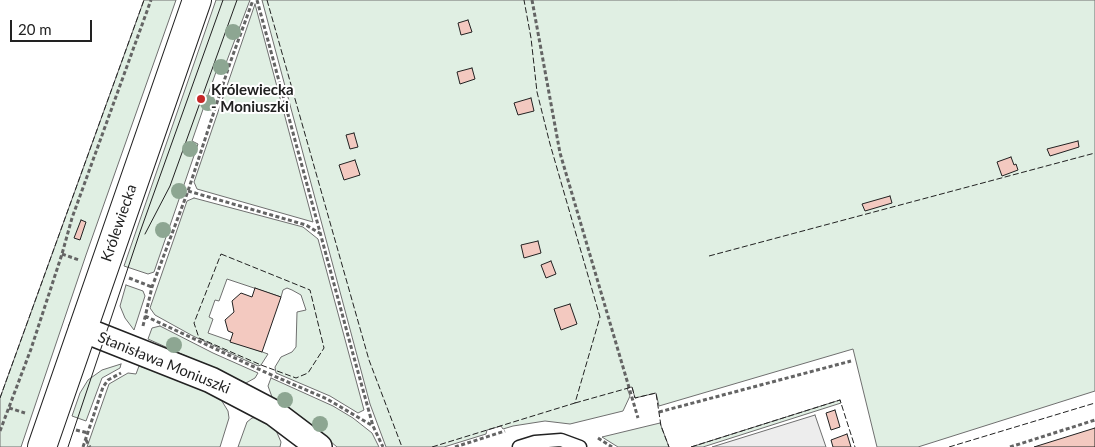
<!DOCTYPE html>
<meta charset="utf-8">
<style>
body{margin:0}
#map{position:relative;width:1095px;height:447px;overflow:hidden;background:#fff;font-family:Lato,sans-serif}
canvas{display:block}
.scale{position:absolute;left:10px;top:20px;width:82px;height:22px;box-sizing:border-box;border:2px solid #222;border-top:0;padding-left:6px;font-size:15px;line-height:18px;white-space:nowrap;color:#222;-webkit-text-stroke:4px #fff;paint-order:stroke}
</style>
<div id="map">
<canvas width="1095" height="447"></canvas>
<div class="scale">20 m</div>
</div>
<script>
const g = document.querySelector('canvas').getContext('2d');
g.lineJoin = 'round';
function fillPath(path, color) {
  g.fillStyle = color;
  g.fill(path, 'evenodd');
}
function shape(rows) {
  const path = new Path2D();
  for (const r of rows) {
    path.moveTo(r[0], r[1]);
    for (let i = 2; i < r.length; i += 2) path.lineTo(r[i], r[i + 1]);
  }
  return path;
}
function trace(path, color, width, dash) {
  g.strokeStyle = color;
  g.lineWidth = width;
  g.lineCap = dash ? 'butt' : 'round';
  g.setLineDash(dash || []);
  g.stroke(path);
}
function label(font, color, halo, rows, align = 'center') {
  g.font = font + ' Lato,sans-serif';
  g.lineWidth = 4;
  g.setLineDash([]);
  g.textBaseline = 'middle';
  g.strokeStyle = halo;
  g.fillStyle = color;
  for (const [text, x, y, turn = 0] of rows) {
    g.save();
    g.translate(x, y);
    g.rotate((+turn || 0) * Math.PI / 180);
    g.textAlign = isNaN(turn) ? turn : align;
    if (halo) g.strokeText(text, 0, 0);
    g.fillText(text, 0, 0);
    g.restore();
  }
}
const green = shape([
 [144,0,176,0,86,255,21,447,0,447,0,398,144,0],
 [216,0,250,0,223,71,217,69,192,141,198,144,154,272,148,274,124,266,216,0],
 [262,0,1095,0,1095,391,918,447,877,447,853,349,659,406,656,393,635,398,632,387,627,388,630,396,623,411,570,424,545,421,513,426,503,429,501,426,487,430,486,434,444,447,386,447,370,404,262,0],
 [255,4,313,222,197,189,194,182,255,4],
 [194,198,303,227,318,239,364,410,358,413,330,396,276,373,275,367,281,357,292,352,296,347,297,312,306,310,301,295,292,290,287,288,283,290,281,297,227,279,219,301,215,300,209,317,213,319,208,333,268,354,261,365,258,366,193,336,155,315,150,308,187,201,194,198],
 [126,285,143,291,145,296,134,330,125,318,120,306,126,285],
 [160,326,213,353,258,373,255,378,246,383,148,339,152,328,160,326],
 [121,364,120,368,102,378,86,421,72,416,80,393,88,380,102,370,121,364],
 [139,366,171,376,220,398,228,411,229,418,220,447,87,447,109,384,128,373,136,374,139,366],
 [271,378,333,406,353,418,372,433,379,447,337,447,304,419,272,397,268,386,271,378],
 [840,400,841,403,703,447,691,447,840,400],
 [258,417,275,428,281,442,280,447,238,447,247,422,252,418,258,417],
 [660,423,669,447,618,447,602,437,660,423]
]);
fillPath(green, '#e0efe3');
trace(green, '#6f6f6f', 1);
const parking = shape([
 [815,415,826,447,712,447,815,415]
]);
fillPath(parking, '#ededed');
trace(parking, '#6f6f6f', 1);
const building = shape([
 [468,20,472,32,461,35,458,23,468,20],
 [472,68,475,79,460,84,457,72,472,68],
 [531,98,534,111,518,115,514,103,531,98],
 [354,133,358,147,350,149,346,135,354,133],
 [1078,141,1079,147,1050,156,1047,149,1078,141],
 [1011,157,1014,165,1016,164,1018,170,1002,176,997,162,1011,157],
 [355,160,360,175,344,180,339,165,355,160],
 [890,196,892,203,865,211,862,204,890,196],
 [81,220,86,222,80,240,74,238,81,220],
 [538,241,541,253,524,258,521,245,538,241],
 [551,261,556,274,546,278,541,265,551,261],
 [255,288,281,297,262,352,230,342,233,333,228,331,225,320,234,312,232,301,241,293,252,297,255,288],
 [570,304,577,324,561,330,554,309,570,304],
 [835,410,840,427,831,430,826,413,835,410],
 [1095,428,1095,447,1034,447,1095,428],
 [847,434,851,447,833,447,831,440,847,434]
]);
fillPath(building, '#f3c9c0');
trace(building, '#222', 1);
const lane = shape([
 [519,447,535,442,561,440,580,447]
]);
const street = shape([
 [82,329,211,380,274,413,319,447]
]);
const secondary = shape([
 [42,447,197,0]
]);
trace(lane, '#222', 15);
trace(street, '#222', 28);
trace(secondary, '#222', 30);
trace(shape([
 [257,0,353,354,373,426,383,447],
 [532,0,560,153,638,418],
 [188,191,306,225,321,234],
 [62,254,79,260],
 [129,278,152,287],
 [145,316,267,373,327,399,373,426],
 [143,326,152,287,188,191,230,63,253,0],
 [9,408,25,413],
 [659,412,851,361],
 [76,430,88,433],
 [0,431,31,349,62,254,72,218,151,0],
 [598,438,612,447],
 [86,440,90,447],
 [83,447,103,387,108,380,121,373],
 [455,447,505,431],
 [1010,447,1095,420]
]), '#646464', 3, [4, 2.5]);
trace(lane, '#fff', 12);
trace(street, '#fff', 25);
trace(secondary, '#fff', 28);
trace(shape([
 [145,234,170,186,237,0],
 [68,447,140,232,223,0]
]), '#222', 1);
trace(shape([
 [267,0,369,360,402,447],
 [221,254,310,290,324,348,308,373,296,378,261,365,199,338,194,323,221,254],
 [709,256,1095,153],
 [0,398,144,0],
 [575,403,632,387,635,398,656,393,661,426,669,447],
 [432,447,575,403,600,317,550,144,537,92,531,38,524,0],
 [691,447,840,400,855,447],
 [949,447,1095,403]
]), '#222', 1, [6, 2.5]);
g.fillStyle = '#8da692';
for (const [x, y] of [
 [233,32],
 [221,67],
 [208,103],
 [190,149],
 [179,191],
 [163,230],
 [174,345],
 [285,400],
 [320,424]
]) {
  g.beginPath();
  g.arc(x, y, 8, 0, 2 * Math.PI);
  g.fill();
}
for (const [x, y, r, color] of [
 [201,99,5,"#c62828"]
]) {
  const dot = new Path2D();
  dot.arc(x, y, r, 0, 2 * Math.PI);
  g.fillStyle = color;
  g.fill(dot);
  trace(dot, '#fff', 2);
}
label('bold 15px', '#222', '#fff', [
 ["Królewiecka",211,90],
 ["- Moniuszki",211,107]
], 'left');
label('15px', '#222', '#fff', [
 ["Królewiecka",119,223,-71],
 ["Stanisława Moniuszki",164,363,22]
]);
</script>
